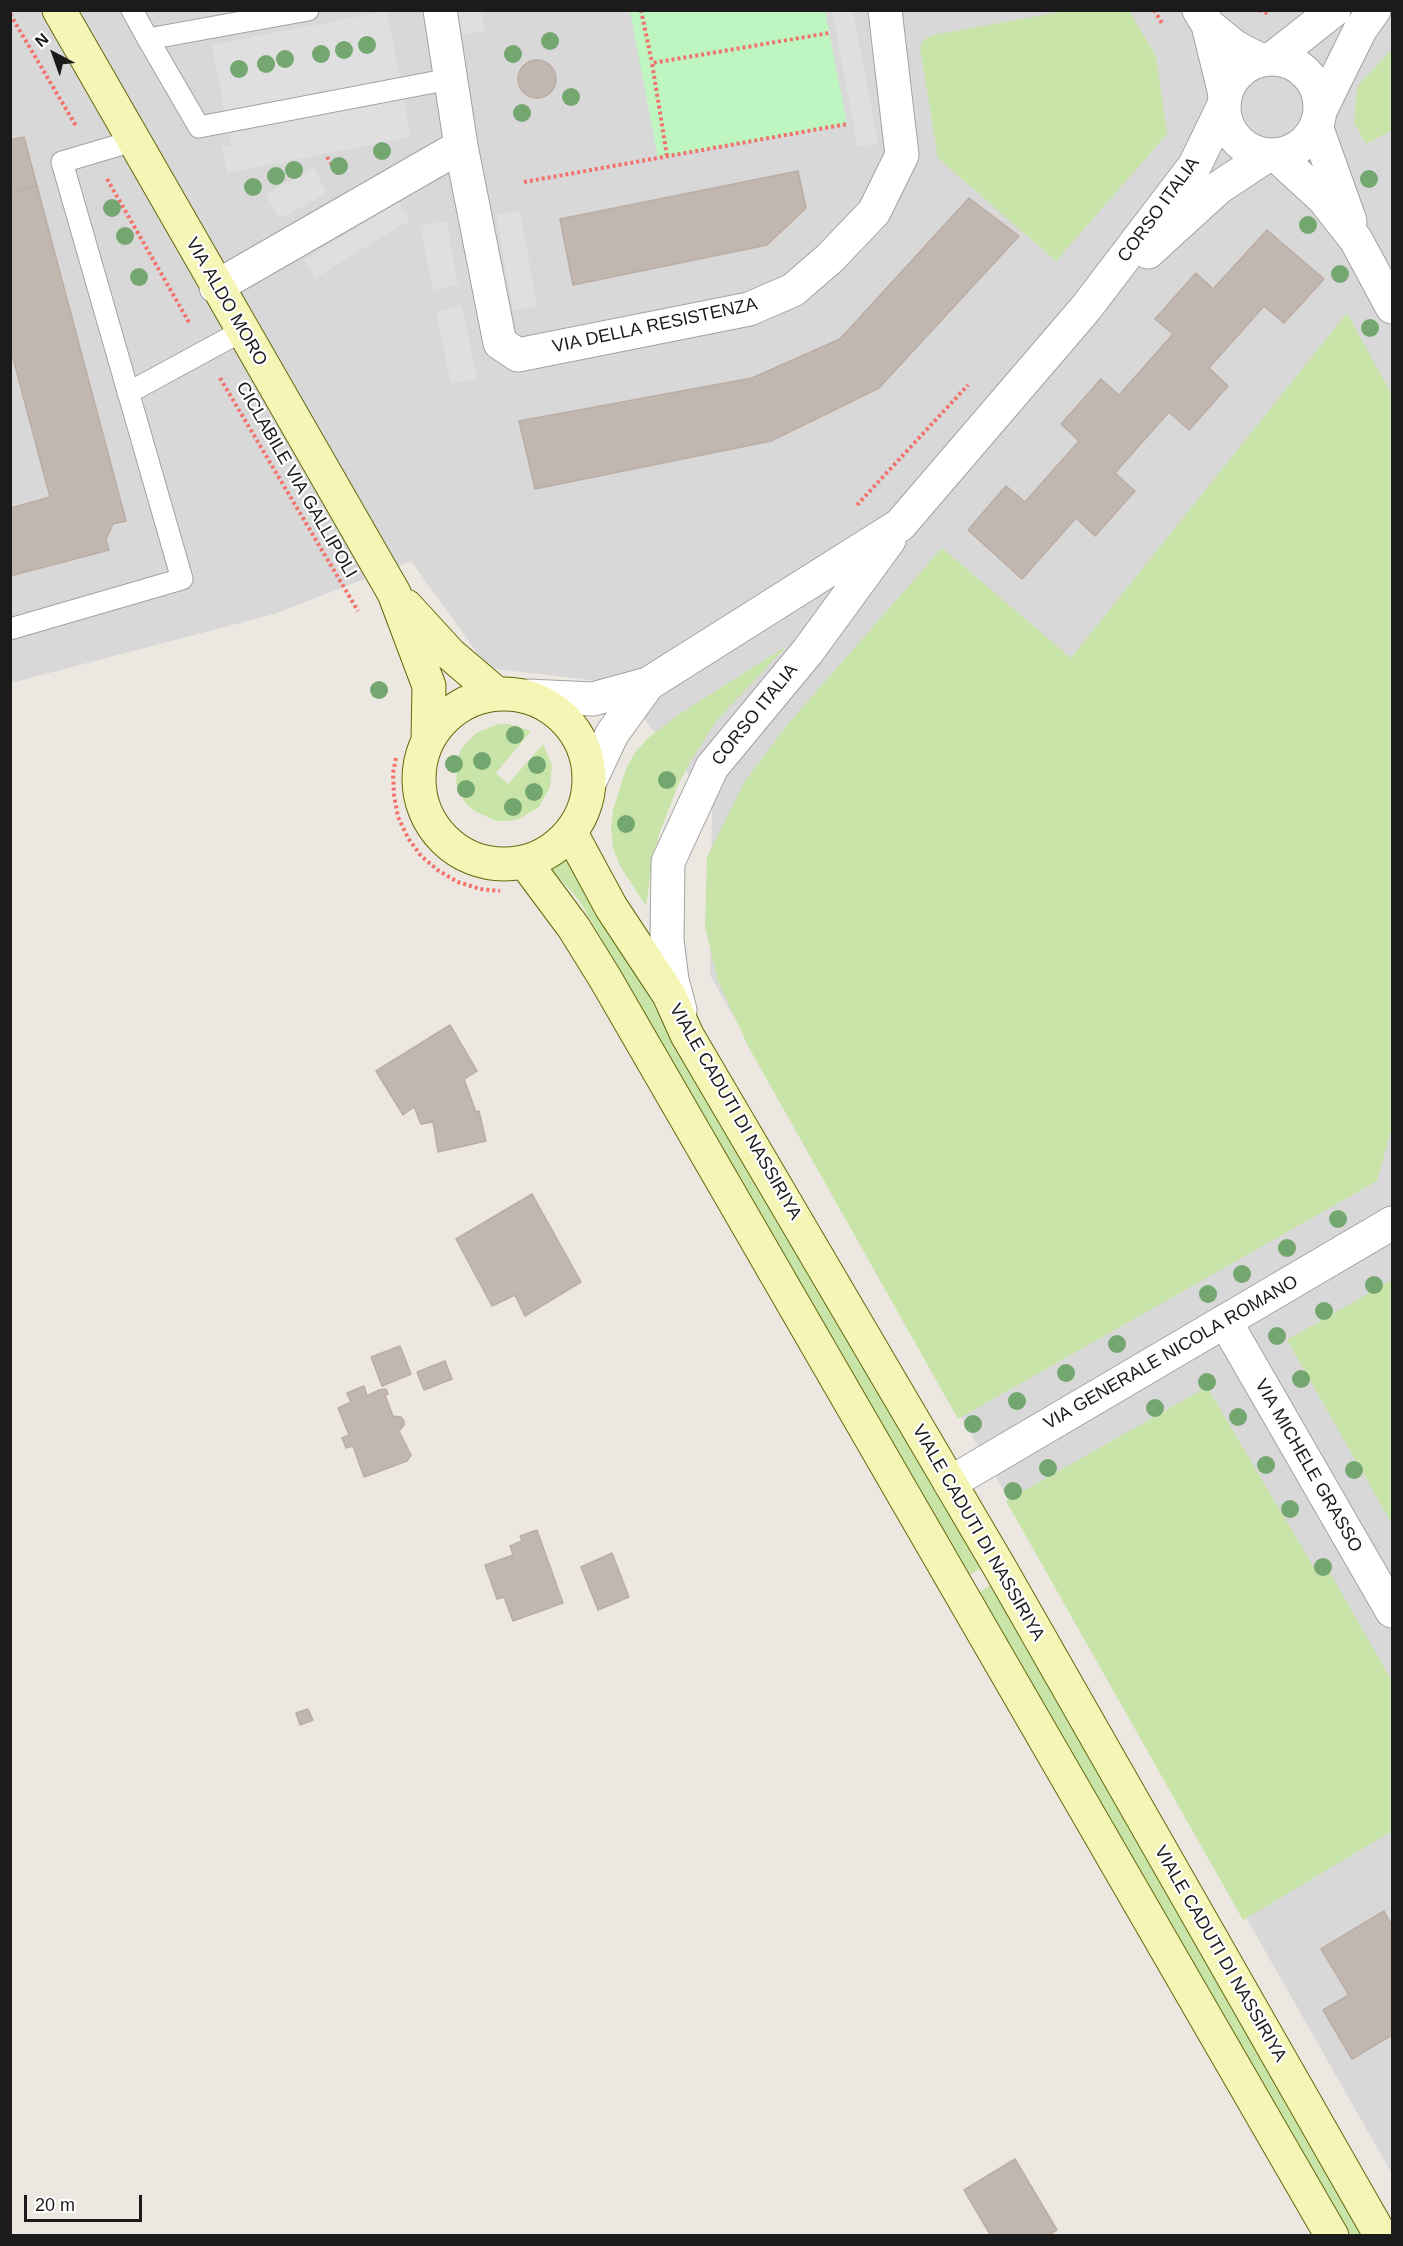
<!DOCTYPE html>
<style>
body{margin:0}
#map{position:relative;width:1403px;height:2246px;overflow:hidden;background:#ece8e1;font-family:Arial,sans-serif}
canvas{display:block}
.frame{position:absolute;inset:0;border:12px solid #1b1b1b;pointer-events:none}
.north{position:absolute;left:24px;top:24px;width:60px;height:60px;-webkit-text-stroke:4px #fff;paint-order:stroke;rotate:319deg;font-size:16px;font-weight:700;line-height:24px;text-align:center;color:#1b1b1b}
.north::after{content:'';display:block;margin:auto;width:21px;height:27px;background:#1b1b1b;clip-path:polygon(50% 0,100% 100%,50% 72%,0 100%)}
.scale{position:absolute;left:24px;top:2195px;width:118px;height:27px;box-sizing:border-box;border:3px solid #1b1b1b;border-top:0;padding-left:8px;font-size:18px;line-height:21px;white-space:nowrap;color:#1b1b1b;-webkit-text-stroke:4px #fff;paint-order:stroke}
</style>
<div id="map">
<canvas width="1403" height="2246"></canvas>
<div class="frame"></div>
<div class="north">N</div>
<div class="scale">20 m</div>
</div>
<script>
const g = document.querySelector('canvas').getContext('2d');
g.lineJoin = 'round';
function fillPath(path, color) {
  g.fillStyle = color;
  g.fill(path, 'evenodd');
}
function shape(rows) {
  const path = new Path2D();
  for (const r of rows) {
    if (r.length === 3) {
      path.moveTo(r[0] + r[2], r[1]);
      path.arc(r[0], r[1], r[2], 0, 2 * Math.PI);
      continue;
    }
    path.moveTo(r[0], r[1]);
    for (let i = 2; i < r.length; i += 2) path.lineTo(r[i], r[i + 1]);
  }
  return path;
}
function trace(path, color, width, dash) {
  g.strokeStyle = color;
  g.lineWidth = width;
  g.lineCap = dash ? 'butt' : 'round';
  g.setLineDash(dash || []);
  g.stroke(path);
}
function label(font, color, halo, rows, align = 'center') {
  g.font = font + ' Arial,sans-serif';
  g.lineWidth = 4.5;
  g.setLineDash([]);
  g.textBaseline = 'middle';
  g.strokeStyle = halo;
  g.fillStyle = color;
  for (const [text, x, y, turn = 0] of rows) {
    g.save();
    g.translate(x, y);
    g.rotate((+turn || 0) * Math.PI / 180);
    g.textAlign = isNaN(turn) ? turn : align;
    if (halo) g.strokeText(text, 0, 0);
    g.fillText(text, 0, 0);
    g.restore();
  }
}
fillPath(shape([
 [11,11,1392,11,1392,2174,710,975,712,804,616,683,488,668,411,561,274,614,11,683]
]), '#d9d8d8');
fillPath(shape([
 [1066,11,1129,11,1156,56,1167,134,1056,261,938,158,920,48,923,41,933,35],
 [1392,49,1392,130,1366,144,1354,123,1357,87],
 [1347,313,1392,395,1392,1127,1377,1181,958,1419,748,1046,718,981,705,927,707,857,745,781,787,725,942,548,1071,658],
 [788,645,717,720,690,762,678,785,660,832,653,856,646,906,620,866,613,848,611,828,613,810,626,769,634,754,647,739,678,715],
 [498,724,509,724,531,731,496,773,508,784,543,744,552,765,550,787,539,807,519,819,507,821,496,821,475,811,466,804,456,783,457,760,461,749,476,733],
 [567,856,981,1568,969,1575,579,900,560,879,545,867],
 [1392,1280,1392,1524,1287,1340],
 [1207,1387,1319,1576,1329,1571,1392,1681,1392,1831,1243,1920,1006,1501],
 [991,1585,1367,2235,1350,2235,978,1593]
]), '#c9e4a8');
fillPath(shape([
 [630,11,825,11,847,124,658,158]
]), '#bef5c0');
fillPath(shape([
 [387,11,411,137,227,173,222,147,231,145,212,45],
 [457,11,481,11,485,30,463,36],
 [832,11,853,11,878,143,858,147],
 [314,168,327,193,279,219,266,194],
 [399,202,410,220,315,278,304,260],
 [520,211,537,306,513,311,496,215],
 [446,221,458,284,433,290,420,226],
 [462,306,477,378,451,383,436,311]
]), '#dfdfdf');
const building = shape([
 [537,79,19],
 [24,137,37,186,10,193,10,140,24,137],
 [798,171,806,208,767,245,573,285,560,219,798,171],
 [37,186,126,521,113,524,106,539,109,550,10,576,10,505,11,508,50,497,10,347,10,193,37,186],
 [969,198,1019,236,879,388,771,441,535,489,519,421,752,378,840,339,969,198],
 [1267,230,1324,279,1284,323,1264,306,1209,368,1228,386,1189,430,1169,412,1115,473,1135,491,1095,536,1076,518,1022,579,968,530,1006,486,1025,502,1079,441,1061,424,1101,379,1119,395,1173,334,1155,319,1196,273,1213,289,1267,230],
 [450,1025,477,1071,464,1079,476,1112,479,1111,486,1141,438,1152,433,1122,421,1124,414,1107,403,1115,376,1071,450,1025],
 [532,1194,581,1282,525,1316,515,1295,492,1306,456,1239,532,1194],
 [400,1346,411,1374,382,1386,371,1357,400,1346],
 [445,1361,452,1379,424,1390,417,1372,445,1361],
 [364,1386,367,1396,379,1390,386,1389,388,1394,385,1395,393,1416,401,1417,404,1421,404,1425,399,1431,411,1455,407,1461,364,1477,353,1446,346,1448,342,1438,349,1435,338,1408,351,1402,347,1393,364,1386],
 [537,1530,563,1603,513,1621,504,1597,497,1599,485,1565,513,1555,510,1546,522,1541,520,1536,537,1530],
 [612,1553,629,1597,598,1610,581,1567,612,1553],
 [308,1709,313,1720,300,1725,296,1713,308,1709],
 [1384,1911,1392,1926,1392,2035,1352,2059,1323,2010,1349,1995,1321,1949,1384,1911],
 [1015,2159,1057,2230,1047,2236,991,2236,964,2190,1015,2159]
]);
fillPath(building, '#c0b7b1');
trace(building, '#bcada4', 1.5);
const service = shape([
 [132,10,148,39],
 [308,10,148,39,199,127,450,79],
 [128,393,242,331],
 [10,629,182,579,62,162,133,141]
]);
const minor = shape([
 [440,10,461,146,500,343,518,355,749,309,793,290,830,258,874,212,902,155,885,10],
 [1199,10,1208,25,1225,94],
 [1208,25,1235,47,1260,60],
 [1316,126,1350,221],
 [1276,155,1323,198,1356,240,1392,307],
 [216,287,461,146],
 [1225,1321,1392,1611],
 [950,1483,1392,1223]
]);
const tertiary = shape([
 [1272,59,1334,10],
 [1272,107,48],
 [1320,111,1360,30,1374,10],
 [1148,252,1218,188,1268,155],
 [528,696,593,699,648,684,900,525,1086,308,1195,165,1223,107],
 [590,781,612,734,648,684],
 [680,1010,672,980,667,940,668,862,712,767,808,651,889,540]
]);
const secondary = shape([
 [59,10,394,593,429,686,428,739],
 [406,606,450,654,497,694],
 [504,779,85],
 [571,833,611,907,669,995,687,1035,1000,1568,1381,2236],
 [525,862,574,928,605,978,1332,2236]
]);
trace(service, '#a2a2a2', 23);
trace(minor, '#a2a2a2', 35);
trace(tertiary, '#a2a2a2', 35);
trace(secondary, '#64690a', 35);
trace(shape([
 [641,10,652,63],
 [1154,10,1163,25],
 [1259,10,1270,14],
 [10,14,76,126],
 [667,156,652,63,829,33],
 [327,157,338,174],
 [107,179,190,324],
 [524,182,847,124],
 [220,378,358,611],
 [857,505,968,385],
 [396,758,393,773,394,795,398,817,408,838,421,856,439,871,458,882,480,889,500,891]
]), '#f1736c', 4, [3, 3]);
trace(service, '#fff', 21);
trace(minor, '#fff', 33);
trace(tertiary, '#fff', 33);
trace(secondary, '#f5f5b6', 33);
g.fillStyle = '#74a770';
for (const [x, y] of [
 [550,41],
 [367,45],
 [344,50],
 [321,54],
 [513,54],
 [285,59],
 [266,64],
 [239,69],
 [571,97],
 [522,113],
 [382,151],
 [339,166],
 [294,170],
 [276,176],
 [1369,179],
 [253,187],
 [112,208],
 [1308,225],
 [125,236],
 [1340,274],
 [139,277],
 [1370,328],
 [379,690],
 [515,735],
 [482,761],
 [454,764],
 [537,765],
 [667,780],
 [466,789],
 [534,792],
 [513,807],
 [626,824],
 [1338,1219],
 [1287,1248],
 [1242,1274],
 [1374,1285],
 [1208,1294],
 [1324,1311],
 [1277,1336],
 [1117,1344],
 [1066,1373],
 [1301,1379],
 [1207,1382],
 [1017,1401],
 [1155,1408],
 [1238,1417],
 [973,1424],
 [1266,1465],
 [1048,1468],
 [1354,1470],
 [1013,1491],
 [1290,1509],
 [1323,1567]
]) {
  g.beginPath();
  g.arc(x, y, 9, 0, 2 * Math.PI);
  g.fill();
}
label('18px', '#1b1b1b', '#fff', [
 ["CORSO ITALIA",1159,210,-54],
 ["VIA ALDO MORO",226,302,60],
 ["VIA DELLA RESISTENZA",655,326,-12],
 ["CICLABILE VIA GALLIPOLI",296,480,60],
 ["CORSO ITALIA",755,715,-51],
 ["VIALE CADUTI DI NASSIRIYA",735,1112,60],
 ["VIA GENERALE NICOLA ROMANO",1171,1353,-30],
 ["VIA MICHELE GRASSO",1308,1466,60],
 ["VIALE CADUTI DI NASSIRIYA",978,1533,60],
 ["VIALE CADUTI DI NASSIRIYA",1220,1954,60]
]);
</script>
